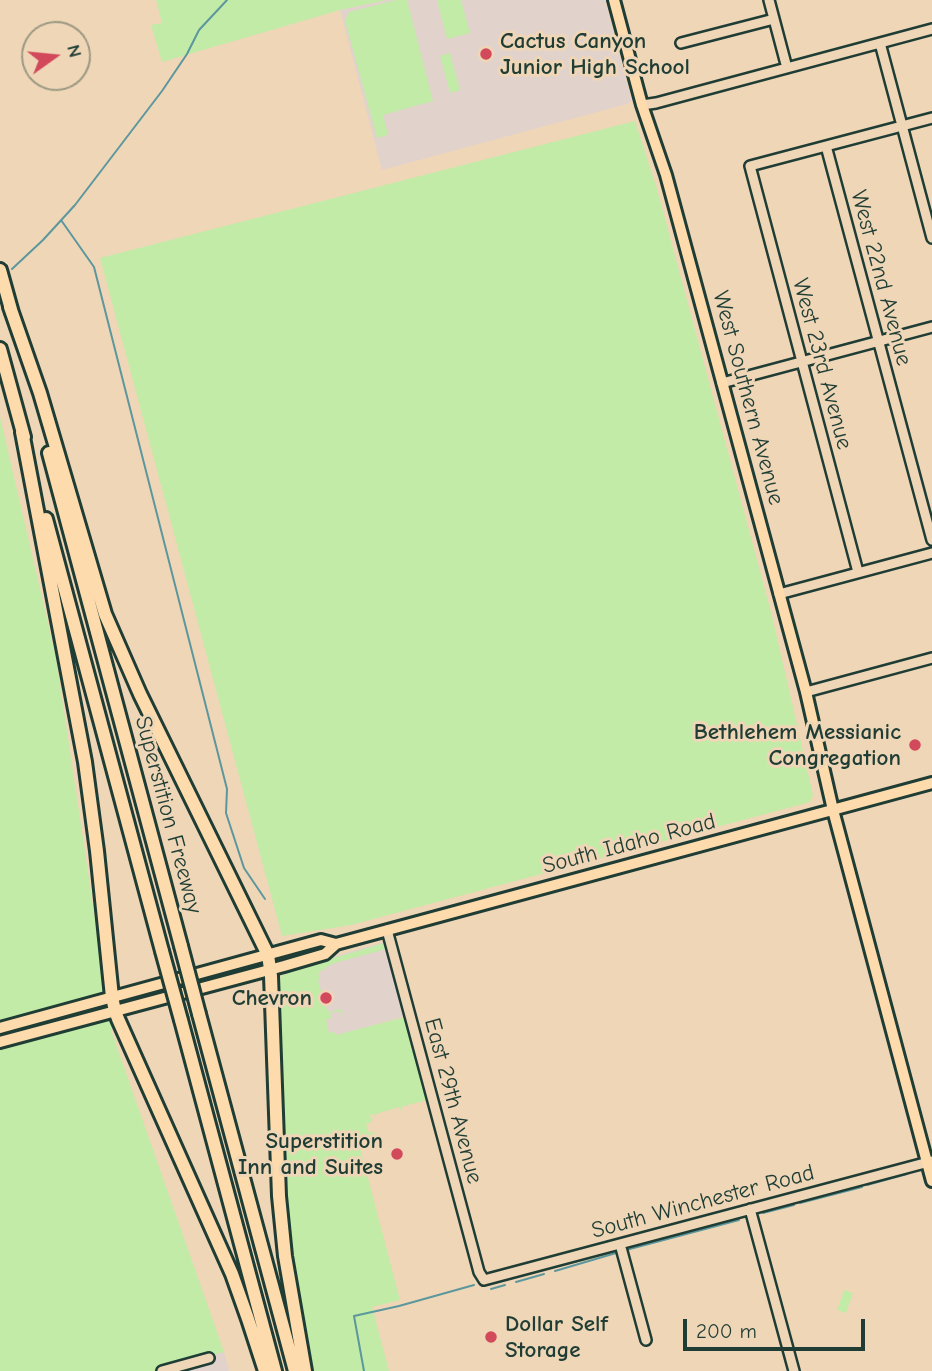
<!DOCTYPE html>
<style>
body{margin:0}
#map{position:relative;width:932px;height:1371px;overflow:hidden;background:#efd6b7;font-family:"Comic Neue",sans-serif}
canvas{display:block}
.north{position:absolute;left:21px;top:21px;width:70px;height:70px;box-sizing:border-box;background:#efd6b7;border:2px solid #9c9983;border-radius:50%;rotate:75deg;font-size:19px;font-weight:700;line-height:28px;text-align:center;color:#1f3d34}
.north::after{content:'';display:block;margin:auto;width:24px;height:32px;background:#d1495b;clip-path:polygon(50% 0,100% 100%,50% 72%,0 100%)}
.scale{position:absolute;left:683px;top:1319px;width:182px;height:32px;box-sizing:border-box;border:4px solid #1f3d34;border-top:0;padding-left:9px;font-size:21px;line-height:24px;white-space:nowrap;color:#1f3d34;-webkit-text-stroke:5px #efd6b7;paint-order:stroke}
</style>
<div id="map">
<canvas width="932" height="1371"></canvas>
<div class="north">N</div>
<div class="scale">200 m</div>
</div>
<script>
const g = document.querySelector('canvas').getContext('2d');
g.lineJoin = 'round';
function fillPath(path, color) {
  g.fillStyle = color;
  g.fill(path, 'evenodd');
}
function shape(rows) {
  const path = new Path2D();
  for (const r of rows) {
    path.moveTo(r[0], r[1]);
    for (let i = 2; i < r.length; i += 2) path.lineTo(r[i], r[i + 1]);
  }
  return path;
}
function trace(path, color, width, dash) {
  g.strokeStyle = color;
  g.lineWidth = width;
  g.lineCap = dash ? 'butt' : 'round';
  g.setLineDash(dash || []);
  g.stroke(path);
}
function label(font, color, halo, rows, align = 'center') {
  g.font = font + ' "Comic Neue",sans-serif';
  g.lineWidth = 6;
  g.setLineDash([]);
  g.textBaseline = 'middle';
  g.strokeStyle = halo;
  g.fillStyle = color;
  for (const [text, x, y, turn = 0] of rows) {
    g.save();
    g.translate(x, y);
    g.rotate((+turn || 0) * Math.PI / 180);
    g.textAlign = isNaN(turn) ? turn : align;
    if (halo) g.strokeText(text, 0, 0);
    g.fillText(text, 0, 0);
    g.restore();
  }
}
fillPath(shape([
 [387,0,605,0,631,98,631,101,627,104,382,170,340,10],
 [384,942,386,945,406,1016,325,1039,303,965],
 [224,1352,229,1371,155,1371]
]), '#e1d2cb');
fillPath(shape([
 [156,0,387,0,340,10,162,62,151,25,162,23],
 [396,0,407,0,433,101,383,115,388,135,377,138,345,21,349,12],
 [437,0,461,0,470,33,447,39],
 [450,53,460,90,450,93,440,56],
 [635,121,657,189,772,616,813,795,810,802,351,925,282,936,100,258],
 [0,417,56,658,112,1033,224,1352,154,1371,0,1371],
 [384,943,386,949,338,962,328,966,324,970,322,969,318,975,320,977,318,981,327,1010,330,1012,341,1009,343,1014,342,1015,340,1011,330,1013,331,1018,326,1020,329,1033,334,1032,336,1035,405,1017,427,1100,401,1107,401,1111,399,1107,376,1114,376,1118,373,1114,370,1115,372,1122,366,1124,369,1133,374,1132,375,1134,358,1140,400,1300,372,1307,389,1371,310,1371,292,1279,282,1196,281,1070,277,1002,278,982,283,974,285,975,290,971],
 [844,1290,853,1293,846,1313,837,1310]
]), '#c1eba7');
trace(shape([
 [61,220,94,267,227,789,226,813,244,868,265,899],
 [12,269,43,240,75,205,162,91,187,54,199,30,227,0],
 [867,1185,907,1174],
 [800,1203,862,1187],
 [763,1213,794,1205],
 [626,1250,739,1220],
 [555,1271,616,1253],
 [516,1282,544,1274],
 [491,1289,505,1285],
 [364,1371,354,1316,399,1306,474,1285]
]), '#5c979d', 2);
const minor = shape([
 [769,0,787,68],
 [681,43,774,19],
 [880,43,932,238],
 [642,105,656,103,932,29],
 [826,146,932,540],
 [722,383,932,327],
 [858,572,750,166,932,118],
 [779,594,932,553],
 [806,692,932,658],
 [387,930,479,1272,484,1280,932,1161],
 [750,1209,794,1371],
 [620,1244,646,1340],
 [162,1371,209,1358]
]);
const major = shape([
 [614,0,642,105,666,175,806,692,833,810,932,1181],
 [0,1028,321,940,336,944],
 [0,1042,284,966,325,954,336,944,932,783]
]);
const highway = shape([
 [0,270,12,313],
 [10,307,40,393,105,614,140,694,268,955,271,976,279,1196,285,1256,305,1371],
 [0,349,24,437],
 [22,432,85,762,97,851,112,997,115,1011,118,1019,232,1274,248,1319,265,1371],
 [49,453,181,946],
 [46,519,162,951],
 [199,1014,295,1371],
 [181,1020,275,1371]
]);
trace(minor, '#1f3d34', 14);
trace(major, '#1f3d34', 16);
trace(highway, '#1f3d34', 18);
trace(minor, '#efd6b7', 9);
trace(major, '#fedbac', 10);
trace(highway, '#fedbac', 12);
const highwayBridge = shape([
 [181,946,199,1014],
 [162,951,181,1020]
]);
trace(highwayBridge, '#1f3d34', 18, []);
trace(highwayBridge, '#fedbac', 12);
for (const [x, y, r, color] of [
 [486,54,7,"#d1495b"],
 [915,745,7,"#d1495b"],
 [326,998,7,"#d1495b"],
 [397,1154,7,"#d1495b"],
 [491,1337,7,"#d1495b"]
]) {
  const dot = new Path2D();
  dot.arc(x, y, r, 0, 2 * Math.PI);
  g.fillStyle = color;
  g.fill(dot);
  trace(dot, '#efd6b7', 2.5);
}
label('bold 23px', '#1f3d34', '#efd6b7', [
 ["Cactus Canyon",500,41,"left"],
 ["Junior High School",500,67,"left"],
 ["Bethlehem Messianic",901,732],
 ["Congregation",901,758],
 ["Chevron",312,998],
 ["Superstition",383,1141],
 ["Inn and Suites",383,1167],
 ["Dollar Self",505,1324,"left"],
 ["Storage",505,1350,"left"]
], 'right');
label('23px', '#1f3d34', '#efd6b7', [
 ["West 22nd Avenue",881,278,75],
 ["West 23rd Avenue",822,364,75],
 ["West Southern Avenue",748,398,75],
 ["Superstition Freeway",168,815,75],
 ["South Idaho Road",629,844,-15],
 ["East 29th Avenue",453,1101,75],
 ["South Winchester Road",703,1202,-15]
]);
</script>
